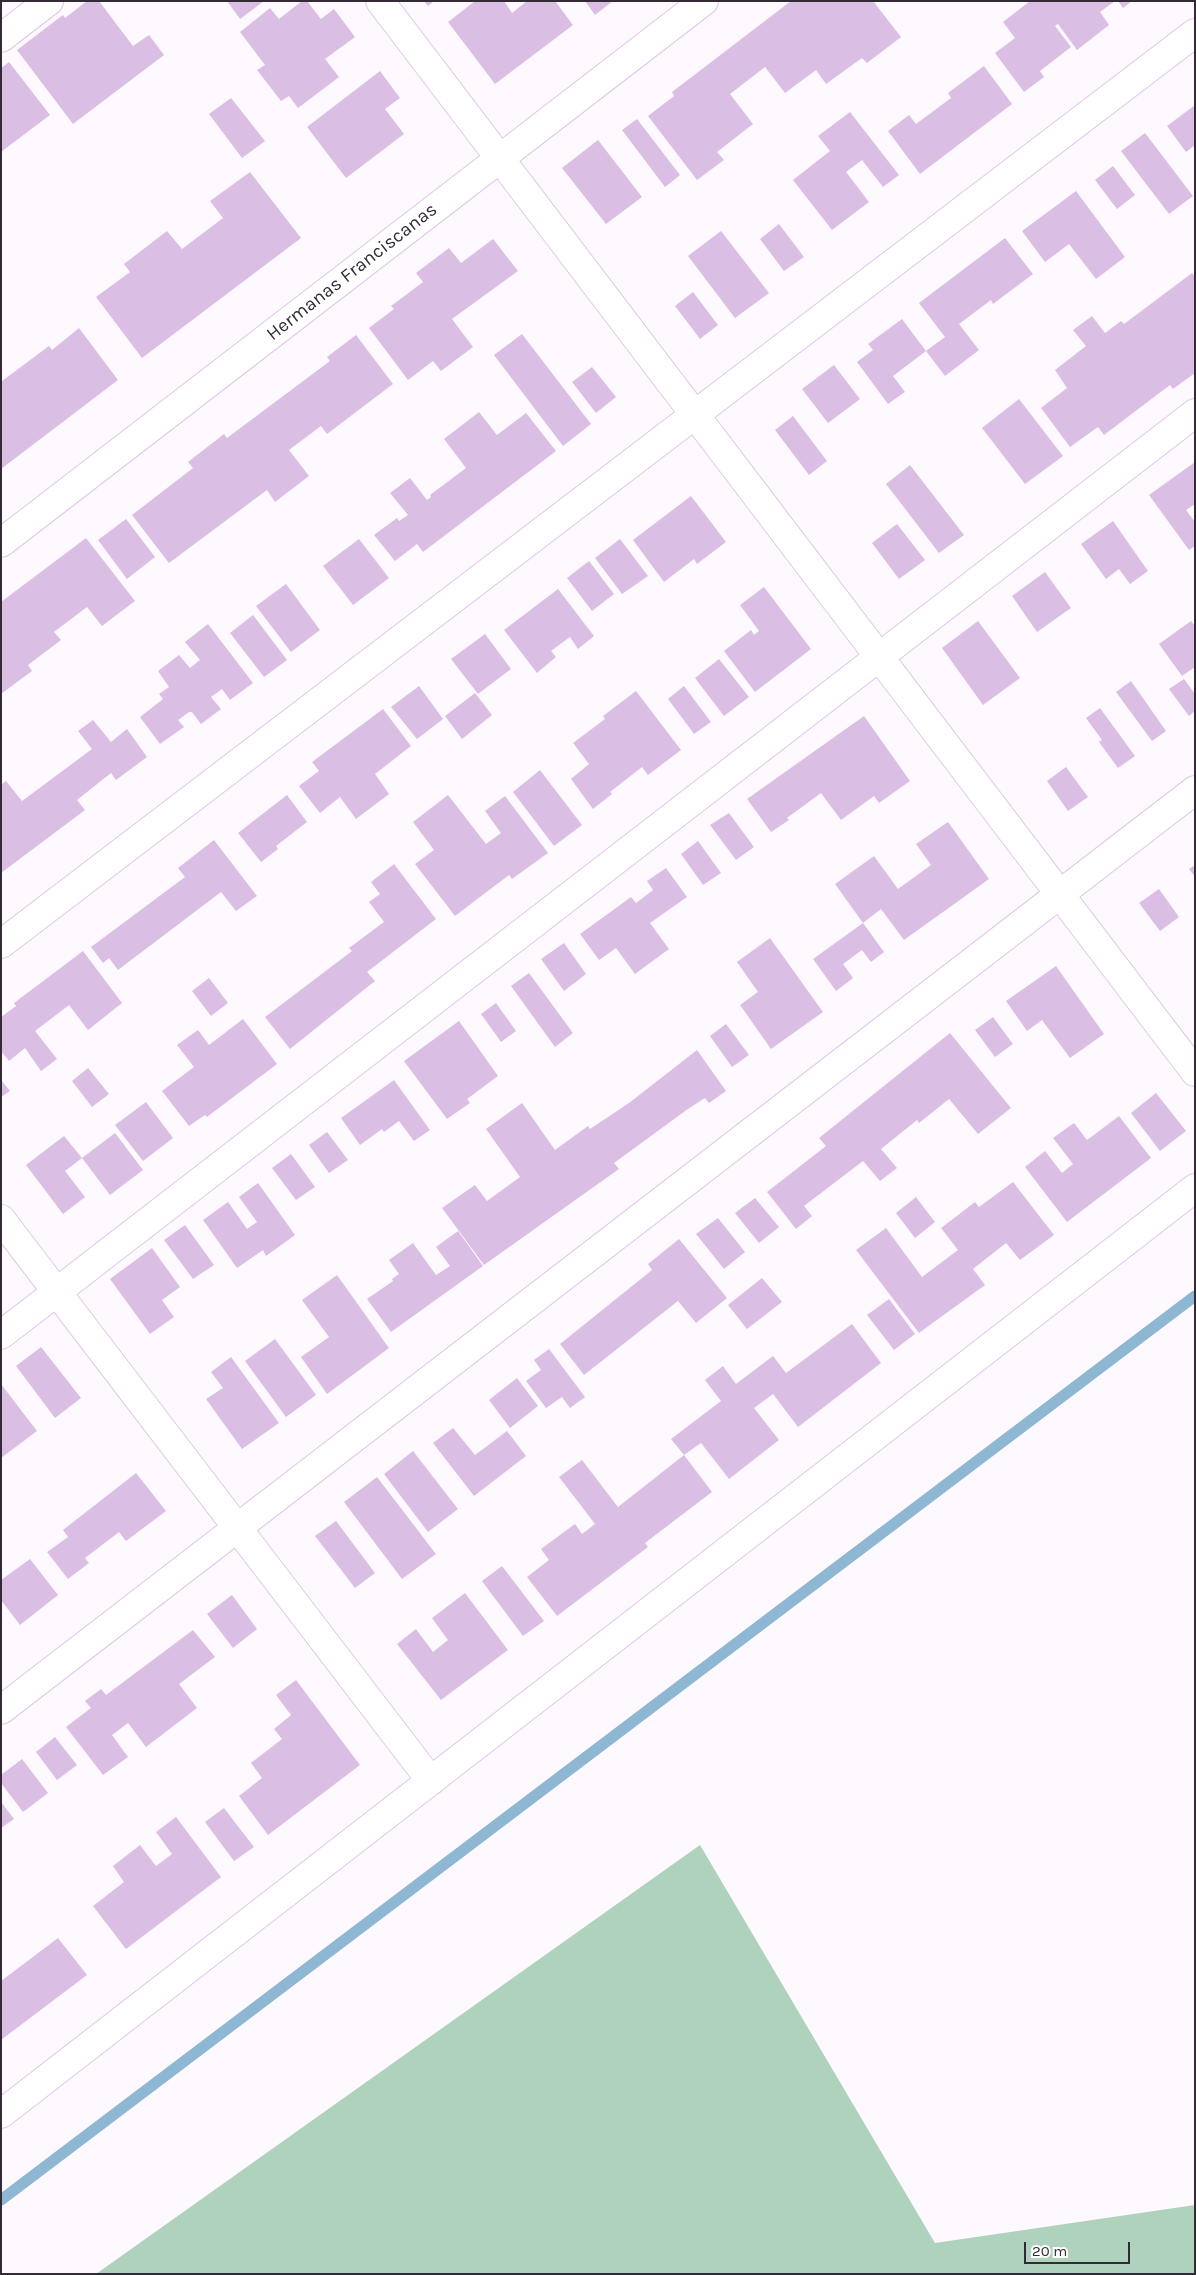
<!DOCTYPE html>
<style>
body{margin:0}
#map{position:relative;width:1196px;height:2275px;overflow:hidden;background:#fef9ff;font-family:Karla,sans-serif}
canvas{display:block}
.frame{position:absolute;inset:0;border:2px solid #332a36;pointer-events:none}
.scale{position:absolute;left:1024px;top:2242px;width:106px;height:22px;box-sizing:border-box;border:2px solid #332a36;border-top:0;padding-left:6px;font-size:15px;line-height:18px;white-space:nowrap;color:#332a36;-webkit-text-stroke:4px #fff;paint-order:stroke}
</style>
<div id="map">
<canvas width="1196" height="2275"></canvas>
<div class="frame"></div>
<div class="scale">20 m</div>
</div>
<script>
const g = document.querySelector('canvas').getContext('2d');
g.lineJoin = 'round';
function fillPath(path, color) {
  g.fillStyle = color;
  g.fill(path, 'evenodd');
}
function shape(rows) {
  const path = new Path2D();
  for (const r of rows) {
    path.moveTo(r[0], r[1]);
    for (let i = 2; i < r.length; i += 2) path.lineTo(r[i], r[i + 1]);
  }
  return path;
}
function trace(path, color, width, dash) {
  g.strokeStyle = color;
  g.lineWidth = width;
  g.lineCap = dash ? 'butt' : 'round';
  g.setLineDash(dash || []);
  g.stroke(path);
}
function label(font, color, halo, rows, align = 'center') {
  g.font = font + ' Karla,sans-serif';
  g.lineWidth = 5;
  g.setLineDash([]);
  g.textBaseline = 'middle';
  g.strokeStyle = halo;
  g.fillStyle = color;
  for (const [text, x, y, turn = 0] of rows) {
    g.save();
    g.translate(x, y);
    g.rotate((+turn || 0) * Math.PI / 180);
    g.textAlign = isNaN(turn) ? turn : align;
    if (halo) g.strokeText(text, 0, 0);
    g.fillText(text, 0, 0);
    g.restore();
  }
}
fillPath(shape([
 [700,1845,935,2243,1195,2205,1195,2274,96,2274]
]), '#aed2bb');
trace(shape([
 [1,2200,1195,1296]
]), '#8db7d2', 11);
fillPath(shape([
 [87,1,99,1,133,46,149,35,164,55,73,124,17,50,63,15,65,18],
 [227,1,264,1,240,19],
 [302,1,307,1,321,19,334,9,355,37,325,59,339,77,298,108,289,96,281,101,257,70,265,65,240,32,270,8,279,19],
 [424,1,434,1,428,6],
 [475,1,504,1,512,13,527,1,555,1,573,25,495,84,448,22],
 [585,1,613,1,595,15],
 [791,1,873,1,901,37,867,63,862,58,826,84,816,70,785,93,765,67,730,94,753,124,717,152,724,160,697,180,648,116,674,96,672,92],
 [1030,1,1115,1,1100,12,1109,25,1077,50,1058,24,1055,26,1071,47,1040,71,1044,77,1024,92,995,53,1015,38,1003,22],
 [1118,1,1132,1,1123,8],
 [9,62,50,115,1,152,1,68],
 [984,66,1012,104,920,174,888,131,909,115,916,124,951,98,948,93],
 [380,71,400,98,385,109,404,134,346,178,307,127],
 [231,98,265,141,242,158,209,114],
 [1195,105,1195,145,1186,152,1167,126],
 [850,112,899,175,883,187,862,160,846,172,869,202,832,230,793,180,830,151,818,136],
 [637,119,680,175,665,187,622,130],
 [1145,133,1193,196,1169,214,1121,151],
 [598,140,642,197,606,224,562,168],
 [1113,166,1135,195,1117,209,1095,180],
 [250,172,301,238,142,358,96,297,130,272,124,264,167,231,182,249,223,218,210,201],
 [1076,191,1125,257,1096,279,1069,244,1045,262,1022,231],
 [779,224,804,257,784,271,760,239],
 [721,231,769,293,735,318,688,256],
 [1005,238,1033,274,993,304,991,300,959,324,979,350,945,376,926,351,945,337,919,303],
 [493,239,518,271,452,319,473,347,441,371,433,361,408,380,369,328,394,309,391,306,423,282,416,273,449,248,461,263],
 [1192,273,1195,276,1195,373,1173,389,1170,385,1104,435,1098,427,1070,447,1041,408,1067,388,1055,370,1086,346,1073,330,1092,316,1105,333,1121,321,1124,324],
 [693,292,718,325,700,339,675,306],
 [902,319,926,351,893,376,905,392,888,404,857,362,873,350,868,344],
 [79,328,118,380,1,469,2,381,49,346,52,350],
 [522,334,591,424,563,446,494,355],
 [356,335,393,384,327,434,321,426,289,450,309,476,275,502,267,490,169,563,132,515,193,468,188,462,224,434,227,438,330,361,327,357],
 [834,365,860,399,828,423,802,389],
 [592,367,616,397,596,413,572,382],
 [1019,399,1063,456,1025,484,982,428],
 [479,412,497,435,526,413,556,451,423,552,417,544,395,561,374,535,397,518,399,521,408,515,390,493,410,478,427,500,431,497,430,495,466,468,444,439],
 [793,416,827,461,809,475,775,430],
 [1195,462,1195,504,1186,510,1195,522,1195,546,1189,550,1149,495],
 [910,465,964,535,939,553,886,484],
 [691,496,726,542,697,564,694,559,664,582,633,540],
 [126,519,155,557,127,579,98,540],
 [1113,521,1148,571,1130,584,1119,569,1106,579,1081,544],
 [897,524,925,560,899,579,872,543],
 [86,538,135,601,102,626,87,607,54,632,61,640,28,665,32,671,1,694,1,602],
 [359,539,389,578,353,605,323,566],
 [620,539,648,576,622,594,595,558],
 [589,561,614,594,592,611,567,578],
 [1045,572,1071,608,1037,632,1012,596],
 [286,584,320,630,291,652,256,606],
 [764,587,811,649,755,692,724,651,751,630,754,635,759,631,740,605],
 [558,589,594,636,578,649,570,637,551,651,556,657,537,673,504,630],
 [253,615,287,660,264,677,230,633],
 [978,621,1020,678,983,705,942,648],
 [1191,621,1195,626,1195,667,1182,676,1159,644],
 [208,624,253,683,230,700,222,689,211,697,221,709,201,724,192,712,189,712,178,720,184,727,160,744,140,717,163,699,159,694,169,687,158,671,179,655,190,668,200,660,185,642],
 [485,634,511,669,478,694,451,659],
 [719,659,749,697,724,716,695,678],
 [1184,679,1195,694,1195,711,1189,716,1169,689],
 [1131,681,1166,731,1152,741,1116,692],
 [419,686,443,719,417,739,391,707],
 [684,686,711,722,694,734,668,699],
 [636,691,681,750,648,775,642,767,610,792,612,794,593,809,571,779,589,764,573,743,605,719,603,716],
 [475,693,492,715,462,739,445,716],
 [1100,708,1135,756,1118,768,1099,742,1102,740,1086,718],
 [383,709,411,746,375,774,389,794,356,819,340,797,320,813,299,786,319,771,312,762],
 [864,716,910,781,879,803,874,796,841,820,821,793,787,818,789,820,771,832,747,799],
 [93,720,111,742,127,729,147,757,116,780,111,773,77,800,85,810,1,873,1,785,6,781,22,801,92,749,78,731],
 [1066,767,1088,797,1068,811,1047,781],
 [540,770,582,825,554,846,513,792],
 [287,795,307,822,276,846,278,849,261,862,238,833],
 [448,795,486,844,501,833,485,811,505,796,548,853,512,879,509,875,455,916,415,864,434,850,413,822],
 [729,813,754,847,736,860,710,825],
 [948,822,989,879,904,940,881,909,863,923,884,952,871,962,862,950,843,964,853,978,836,991,813,959,863,923,835,884,874,856,898,889,931,865,916,844],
 [214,840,257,896,236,911,221,892,118,970,109,958,103,963,91,947,185,877,178,868],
 [698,841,721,873,703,885,681,854],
 [394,864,436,919,367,972,375,981,290,1049,265,1017,352,951,349,948,384,922,369,902,380,894,371,882],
 [1195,865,1195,877,1189,869],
 [666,868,687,897,650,923,669,949,635,974,616,948,599,960,580,934,631,897,636,903,653,890,647,881],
 [1159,889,1179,917,1160,931,1139,903],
 [770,938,823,1012,771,1049,740,1005,758,992,737,962],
 [564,943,586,974,564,991,541,959],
 [83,951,122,1003,88,1030,69,1005,35,1031,57,1059,41,1071,25,1048,9,1061,1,1051,1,1017,16,1006,14,1003],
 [1056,966,1104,1034,1070,1058,1042,1020,1027,1031,1006,1001],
 [529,973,573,1033,555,1047,511,986],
 [209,978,228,1003,211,1016,192,991],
 [496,1003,516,1031,501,1042,481,1014],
 [993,1017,1013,1044,995,1057,975,1030],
 [243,1019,277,1064,207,1117,205,1115,189,1126,162,1091,194,1067,177,1045,198,1030,209,1045],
 [459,1021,498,1076,467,1099,470,1103,447,1119,404,1061],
 [726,1024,749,1055,732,1067,710,1036],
 [950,1033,1011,1108,978,1134,949,1099,919,1123,917,1120,881,1149,897,1168,880,1181,863,1161,804,1206,812,1216,796,1229,767,1192,826,1146,819,1138],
 [697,1050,726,1091,709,1103,705,1098,688,1109,614,1163,619,1169,484,1265,442,1208,475,1185,487,1201,520,1177,486,1129,522,1103,555,1150,588,1126,590,1129,629,1103],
 [88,1068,109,1094,92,1107,72,1081],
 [1,1080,10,1091,1,1097],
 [394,1080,430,1130,414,1141,399,1121,384,1132,382,1129,360,1145,341,1118],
 [1156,1093,1186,1131,1160,1151,1131,1113],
 [146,1102,173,1138,143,1161,115,1125],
 [1119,1116,1151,1158,1067,1222,1025,1167,1045,1151,1062,1173,1073,1164,1053,1138,1074,1123,1087,1140],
 [327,1132,348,1160,329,1173,309,1145],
 [115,1133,143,1170,110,1195,82,1158],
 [64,1136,82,1158,65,1171,85,1197,63,1214,26,1165],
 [291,1154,315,1187,296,1200,272,1168],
 [1013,1182,1054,1235,1020,1260,1006,1243,973,1269,985,1285,919,1333,856,1250,886,1228,922,1277,958,1250,941,1228,975,1202,979,1207],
 [258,1183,295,1235,266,1256,263,1250,237,1268,203,1220,228,1202,247,1229,257,1222,239,1197],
 [916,1197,935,1222,915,1238,896,1213],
 [755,1198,779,1227,759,1243,735,1213],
 [718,1218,745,1252,724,1269,696,1234],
 [185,1225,214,1265,193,1279,164,1240],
 [458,1231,483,1266,391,1332,367,1299,393,1281,392,1279,399,1274,389,1260,413,1243,436,1275,450,1266,436,1247],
 [679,1239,727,1298,696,1323,678,1301,584,1375,560,1344,652,1270,648,1264],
 [152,1248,180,1287,162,1300,174,1317,150,1334,110,1279],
 [337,1275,389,1348,327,1394,301,1357,329,1337,302,1300],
 [762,1278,782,1302,747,1329,728,1305],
 [889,1299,915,1334,894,1350,867,1315],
 [852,1324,881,1363,798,1427,773,1394,754,1408,779,1440,729,1479,701,1443,684,1455,712,1492,645,1543,648,1547,557,1616,527,1577,549,1560,541,1549,575,1524,582,1534,595,1524,559,1477,582,1460,618,1507,684,1455,671,1439,721,1401,705,1380,723,1366,736,1384,773,1356,786,1373],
 [275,1339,316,1395,286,1417,245,1361],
 [41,1347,81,1398,55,1418,16,1366],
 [549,1349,585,1397,570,1408,562,1397,546,1408,526,1381,541,1370,534,1360],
 [231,1357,279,1423,242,1449,206,1399,223,1388,211,1372],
 [517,1378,538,1406,510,1428,489,1400],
 [1,1384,37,1431,1,1458],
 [453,1428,475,1455,507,1431,526,1456,474,1496,433,1443],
 [413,1451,458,1509,428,1532,384,1474],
 [136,1473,166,1511,126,1541,119,1532,85,1558,89,1563,68,1579,47,1552,68,1537,63,1530],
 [377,1477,436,1554,402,1579,344,1502],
 [336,1521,375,1573,355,1588,315,1536],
 [30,1559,58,1595,20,1625,1,1600,1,1580],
 [502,1566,544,1621,523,1636,482,1581],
 [465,1593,508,1650,441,1700,397,1644,416,1629,433,1652,448,1640,432,1618],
 [232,1595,257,1629,233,1648,207,1614],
 [193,1630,215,1657,179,1684,197,1708,146,1747,128,1723,112,1735,128,1757,103,1775,66,1727,91,1708,85,1701,101,1689,106,1695],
 [296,1680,360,1765,268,1835,239,1796,262,1778,251,1763,282,1739,274,1729,291,1715,276,1695],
 [55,1737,77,1765,57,1780,36,1752],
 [22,1759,48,1793,23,1812,1,1783,1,1775],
 [1,1802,14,1819,1,1828],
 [224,1808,254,1847,234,1861,205,1822],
 [176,1817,221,1877,126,1949,93,1906,124,1882,113,1866,140,1845,156,1866,172,1854,156,1832],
 [58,1938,87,1975,1,2040,1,1981]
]), '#dabee4');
const minor = shape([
 [380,1,1195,1072],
 [1,38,49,1],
 [1,543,704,1],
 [1,944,1195,33],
 [1,1219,431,1781],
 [1,1335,1195,413],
 [1,1710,1195,790],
 [1,2114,1195,1188]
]);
trace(minor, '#dfc8e6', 30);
trace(minor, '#fff', 28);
label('19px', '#332a36', '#fff', [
 ["Hermanas Franciscanas",352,272,-38]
]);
</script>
